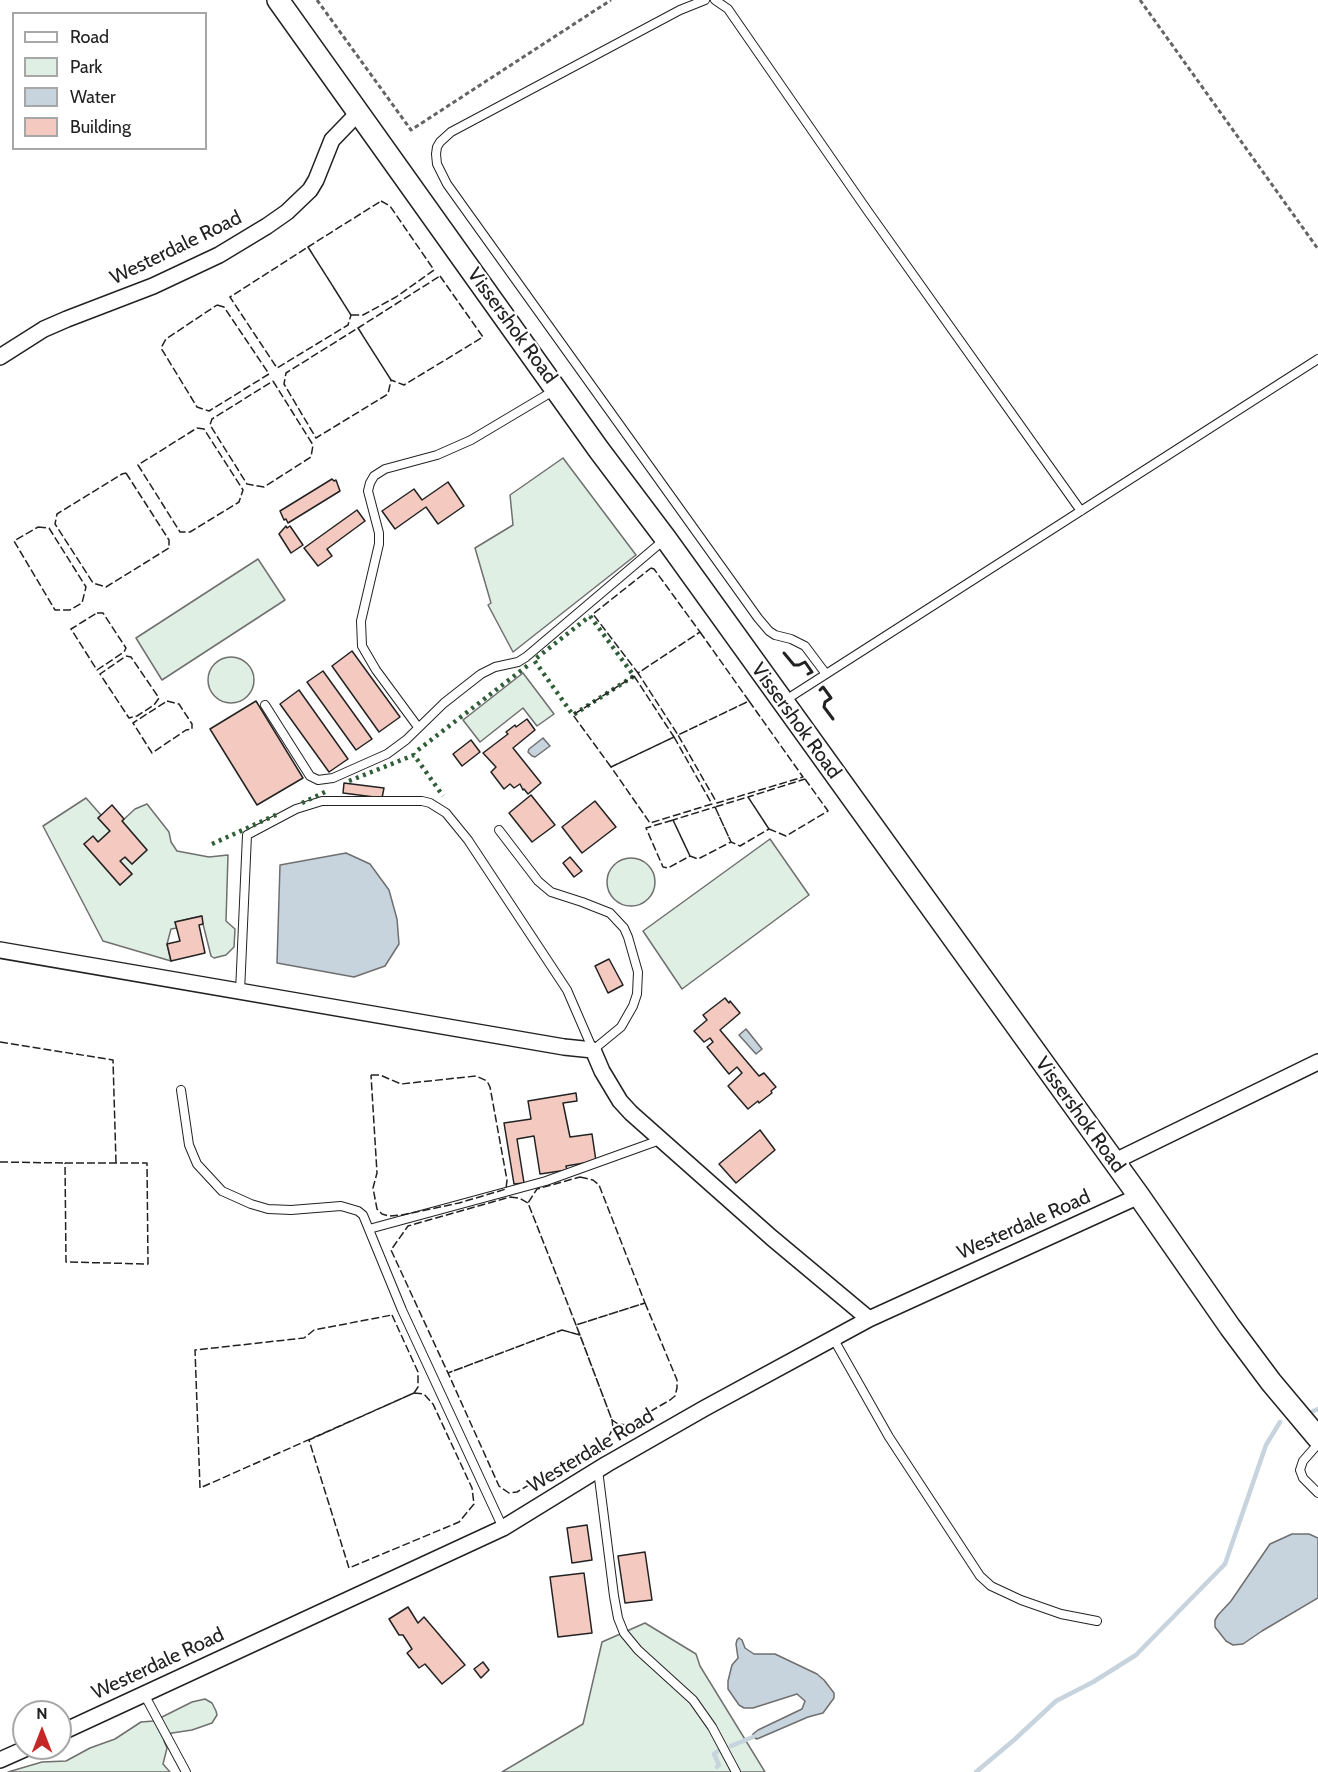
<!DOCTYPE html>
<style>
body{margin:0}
#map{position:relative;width:1318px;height:1772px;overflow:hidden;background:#fff;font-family:Cabin,sans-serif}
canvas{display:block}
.legend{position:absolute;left:12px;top:12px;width:195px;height:138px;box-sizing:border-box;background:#fff;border:2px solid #a7a7a7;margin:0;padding:8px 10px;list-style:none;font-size:18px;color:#222}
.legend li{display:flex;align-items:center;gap:12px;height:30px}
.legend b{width:30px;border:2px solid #a7a7a7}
.north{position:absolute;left:12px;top:1700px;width:60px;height:60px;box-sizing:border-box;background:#fff;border:2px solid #a7a7a7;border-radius:50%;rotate:0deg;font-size:16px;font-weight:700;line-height:24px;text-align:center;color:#222}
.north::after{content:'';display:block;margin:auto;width:21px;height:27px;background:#c62828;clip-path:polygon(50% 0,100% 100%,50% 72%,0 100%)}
</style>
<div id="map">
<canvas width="1318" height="1772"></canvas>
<ul class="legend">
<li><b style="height:8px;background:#fff"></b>Road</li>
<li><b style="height:16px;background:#e0efe3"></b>Park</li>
<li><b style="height:16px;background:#c7d3dd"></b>Water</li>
<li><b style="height:16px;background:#f3c9c0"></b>Building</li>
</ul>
<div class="north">N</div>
</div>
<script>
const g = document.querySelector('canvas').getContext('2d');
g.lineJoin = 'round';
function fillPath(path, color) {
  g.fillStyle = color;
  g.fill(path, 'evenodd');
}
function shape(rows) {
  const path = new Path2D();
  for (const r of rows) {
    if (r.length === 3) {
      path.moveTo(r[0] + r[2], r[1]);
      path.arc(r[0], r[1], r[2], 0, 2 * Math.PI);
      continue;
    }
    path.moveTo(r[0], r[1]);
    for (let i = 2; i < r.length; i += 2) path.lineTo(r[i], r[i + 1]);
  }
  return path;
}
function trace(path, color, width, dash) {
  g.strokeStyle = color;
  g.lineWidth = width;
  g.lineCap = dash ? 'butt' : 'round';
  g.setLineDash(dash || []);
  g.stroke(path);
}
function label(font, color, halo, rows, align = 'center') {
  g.font = font + ' Cabin,sans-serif';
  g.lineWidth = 4.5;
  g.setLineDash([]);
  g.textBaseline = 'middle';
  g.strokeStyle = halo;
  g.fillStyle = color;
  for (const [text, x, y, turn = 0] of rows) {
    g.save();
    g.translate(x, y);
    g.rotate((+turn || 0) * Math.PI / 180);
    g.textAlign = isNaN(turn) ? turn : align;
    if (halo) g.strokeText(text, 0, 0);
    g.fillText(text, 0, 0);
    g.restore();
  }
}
const green = shape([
 [563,458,636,555,513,652,488,605,491,603,475,548,513,525,510,495,563,458],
 [258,559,285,600,162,680,136,638,258,559],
 [231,680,23],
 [523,673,554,714,537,726,523,708,480,742,463,720,523,673],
 [86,798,101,815,98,818,110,831,98,842,93,837,84,844,120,885,132,874,120,861,125,857,132,864,147,850,122,821,135,809,147,804,169,832,171,842,177,851,209,857,228,855,226,921,235,929,234,947,226,955,214,958,211,956,201,916,175,922,177,928,171,929,167,944,171,961,103,941,43,826,86,798],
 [770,839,809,895,682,989,643,931,770,839],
 [631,882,24],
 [645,1623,696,1654,700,1666,765,1772,502,1772,583,1724,602,1642,645,1623],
 [205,1699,212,1703,216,1711,217,1715,212,1723,192,1730,172,1733,164,1737,164,1741,167,1748,163,1764,170,1772,8,1772,42,1762,66,1761,90,1748,115,1739,141,1722,154,1721,192,1702,205,1699]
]);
fillPath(green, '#e0efe3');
trace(green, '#6f6f6f', 1.5);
const water = shape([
 [543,738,550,746,535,757,532,756,528,752,529,749,543,738],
 [346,853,370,864,389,890,397,919,399,944,385,966,354,977,277,963,280,865,346,853],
 [746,1029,762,1049,756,1054,739,1035,746,1029],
 [1292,1534,1309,1534,1318,1538,1318,1598,1262,1631,1243,1644,1233,1645,1226,1641,1215,1627,1215,1620,1218,1615,1231,1601,1270,1544,1292,1534],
 [739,1638,742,1640,745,1648,754,1654,775,1654,817,1674,824,1680,834,1693,834,1698,823,1713,808,1717,757,1739,753,1737,753,1734,758,1730,802,1709,805,1701,797,1694,753,1708,744,1708,739,1705,728,1689,728,1681,732,1665,738,1658,736,1644,737,1640,739,1638]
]);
fillPath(water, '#c7d3dd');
trace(water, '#6f6f6f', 1.5);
trace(shape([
 [1313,1411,1318,1409],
 [731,1746,753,1737],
 [717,1767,719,1765,714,1754,718,1751],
 [976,1772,1014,1740,1056,1701,1093,1682,1136,1655,1225,1564,1266,1445,1280,1422]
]), '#c7d3dd', 4.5);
const building = shape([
 [332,479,334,481,336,480,340,491,288,523,286,519,284,520,280,511,332,479],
 [448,482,464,506,438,524,426,507,395,529,382,511,414,489,422,500,448,482],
 [357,510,365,521,327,549,332,556,318,566,304,548,357,510],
 [286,526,287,528,290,526,303,545,291,553,279,534,286,526],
 [352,651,400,717,379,732,332,666,352,651],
 [323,671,372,739,356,750,307,682,323,671],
 [299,690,348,759,329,772,280,704,299,690],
 [256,701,303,778,257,805,210,729,256,701],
 [527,719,535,730,513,748,541,783,528,794,524,789,523,790,520,784,514,788,510,784,504,789,491,772,496,767,483,753,508,734,506,732,515,725,516,727,527,719],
 [471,740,480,752,462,766,453,754,471,740],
 [344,783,384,788,382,798,343,793,344,783],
 [531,795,555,825,532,842,509,813,531,795],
 [595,801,616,827,582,853,562,827,595,801],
 [112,805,124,819,122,821,147,850,132,864,125,857,120,861,132,874,120,885,84,844,93,836,98,842,110,831,98,818,112,805],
 [570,857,582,871,574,877,563,863,570,857],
 [202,916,203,924,199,925,205,953,171,961,167,944,180,941,175,922,202,916],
 [609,959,623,985,608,993,595,966,609,959],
 [725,998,729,1003,730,1001,740,1013,720,1030,759,1076,764,1073,776,1087,771,1091,772,1093,759,1103,758,1101,748,1109,728,1086,742,1073,737,1067,729,1074,707,1047,713,1042,710,1038,704,1042,694,1031,707,1020,703,1015,725,998],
 [576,1093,577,1101,563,1103,570,1137,592,1134,596,1161,566,1166,567,1170,540,1174,534,1136,517,1139,524,1183,514,1184,504,1123,531,1119,528,1101,576,1093],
 [760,1130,775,1150,736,1183,719,1164,760,1130],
 [587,1525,592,1560,572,1563,567,1528,587,1525],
 [645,1552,652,1600,625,1603,618,1556,645,1552],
 [584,1573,592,1633,558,1637,550,1577,584,1573],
 [408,1607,418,1623,424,1617,465,1665,442,1684,425,1664,419,1668,407,1653,412,1649,403,1635,399,1635,389,1619,408,1607],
 [483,1662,489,1670,481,1678,474,1669,483,1662]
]);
fillPath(building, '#f3c9c0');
trace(building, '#222', 1.5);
const service = shape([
 [705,0,680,10,451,132,440,142,437,147,436,154,437,164,447,184,758,618,769,631,775,635,791,639,805,646,826,674],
 [715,0,728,9,867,210,1081,511],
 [784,701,1318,359],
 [265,705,310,776,318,780,333,778,387,754,406,740,444,703,481,674,495,667,518,662,526,657,664,540],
 [418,727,376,670,362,646,361,621,379,544,379,533,368,491,370,483,374,476,385,469,437,455,471,440,555,390],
 [240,992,247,835,296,809,322,801,422,801,430,803,446,813,468,840,567,990,593,1050,621,1027,633,1006,637,994,638,972,628,937,624,928,610,913,582,902,551,892,538,881,499,830],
 [181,1090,189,1145,197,1164,222,1191,251,1204,268,1209,291,1210,341,1206,358,1211,363,1215,402,1310,503,1528],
 [369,1229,546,1181,660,1140],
 [833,1338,889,1437,980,1576,991,1586,1021,1600,1061,1614,1097,1621],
 [1318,1444,1303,1461,1300,1470,1303,1478,1318,1493],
 [598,1470,614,1596,618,1618,624,1633,638,1650,693,1700,712,1727,736,1772],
 [144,1694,186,1772]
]);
const minor = shape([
 [0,357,44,329,67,319,153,286,219,255,267,226,287,212,310,190,316,180,332,140,359,112],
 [0,950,564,1047,593,1050,602,1071,620,1101,631,1113,772,1238,869,1319],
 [1113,1162,1318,1062],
 [60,1733,503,1528,607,1464,705,1408,869,1319,1139,1196],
 [0,1760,27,1748]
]);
const secondary = shape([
 [278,0,599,450,666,539,1139,1196,1230,1327,1271,1382,1318,1438]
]);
trace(service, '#222', 10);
trace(minor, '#222', 18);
trace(secondary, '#222', 24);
trace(shape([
 [317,0,411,130,611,0],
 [1140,0,1318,249]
]), '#646464', 3, [4.5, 3]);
trace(service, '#fff', 8);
trace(minor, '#fff', 15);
trace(secondary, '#fff', 21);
trace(shape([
 [590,616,634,676,573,715,534,660,590,616],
 [418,750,531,663],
 [349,781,414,755,443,796],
 [302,803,327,791],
 [212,844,278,814]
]), '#2f5e38', 4.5, [3, 4.5]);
trace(shape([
 [381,201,390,206,434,270,396,297,363,315,351,315,308,247,381,201],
 [308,247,351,315,348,325,277,368,230,297,308,247],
 [440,276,483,337,404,385,391,380,358,328,440,276],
 [217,305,224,307,269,374,209,411,197,407,161,348,166,339,217,305],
 [358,328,391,380,388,394,316,438,284,384,286,373,358,328],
 [273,381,313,445,311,457,264,487,247,484,210,425,212,419,273,381],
 [197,428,204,429,243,490,239,502,190,532,180,532,138,465,197,428],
 [126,473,169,540,169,548,106,587,93,583,55,524,57,514,122,474,126,473],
 [38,527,49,528,86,587,82,603,70,610,55,610,14,541,38,527],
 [651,568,654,569,700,632,638,673,593,614,651,568],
 [97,613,103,613,126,648,124,652,97,670,71,629,97,613],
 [700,632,749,701,678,735,638,673,700,632],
 [126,656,131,657,159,698,154,705,137,716,129,718,100,674,126,656],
 [634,676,674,737,611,767,573,715,634,676],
 [167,701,179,704,192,724,192,729,186,730,152,753,133,723,167,701],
 [749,701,803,777,717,803,678,735,749,701],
 [674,737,712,804,650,823,611,767,674,737],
 [805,779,828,811,786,836,769,829,748,797,805,779],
 [748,797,769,829,740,846,731,842,715,807,748,797],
 [715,807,731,842,698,859,690,856,673,820,715,807],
 [673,820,690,856,668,868,663,867,646,828,673,820],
 [0,1042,113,1060,116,1163],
 [371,1075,380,1075,401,1084,476,1076,487,1081,490,1087,507,1180,506,1189,459,1203,402,1215,389,1216,382,1214,377,1209,373,1188,377,1173,371,1075],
 [0,1162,65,1163],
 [65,1163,147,1163,148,1264,66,1262,65,1163],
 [580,1177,593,1180,599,1185,645,1303,576,1325,528,1203,537,1189,580,1177],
 [510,1197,519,1198,528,1203,580,1335,562,1330,448,1373,391,1250,408,1226,510,1197],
 [645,1303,677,1380,677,1388,675,1396,670,1400,627,1425,618,1424,612,1420,576,1325,645,1303],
 [392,1315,418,1372,418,1387,414,1393,200,1488,195,1350,304,1338,314,1330,392,1315],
 [562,1330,580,1335,612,1420,613,1428,608,1438,517,1492,509,1493,499,1486,448,1373,562,1330],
 [414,1393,424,1394,433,1404,472,1488,474,1504,459,1522,349,1568,309,1440,414,1393]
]), '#222', 1.5, [8, 3]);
trace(shape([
 [784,653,794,665,799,665,805,662,812,672,808,674],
 [820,690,823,687,831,698,825,702,824,707,833,719]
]), '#222', 3);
label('20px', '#222', '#fff', [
 ["Westerdale Road",176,248,-26],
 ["Vissershok Road",512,326,54],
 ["Vissershok Road",796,721,54],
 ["Vissershok Road",1080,1115,54],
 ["Westerdale Road",1024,1225,-24],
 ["Westerdale Road",591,1451,-31],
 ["Westerdale Road",158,1664,-25]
]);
</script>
